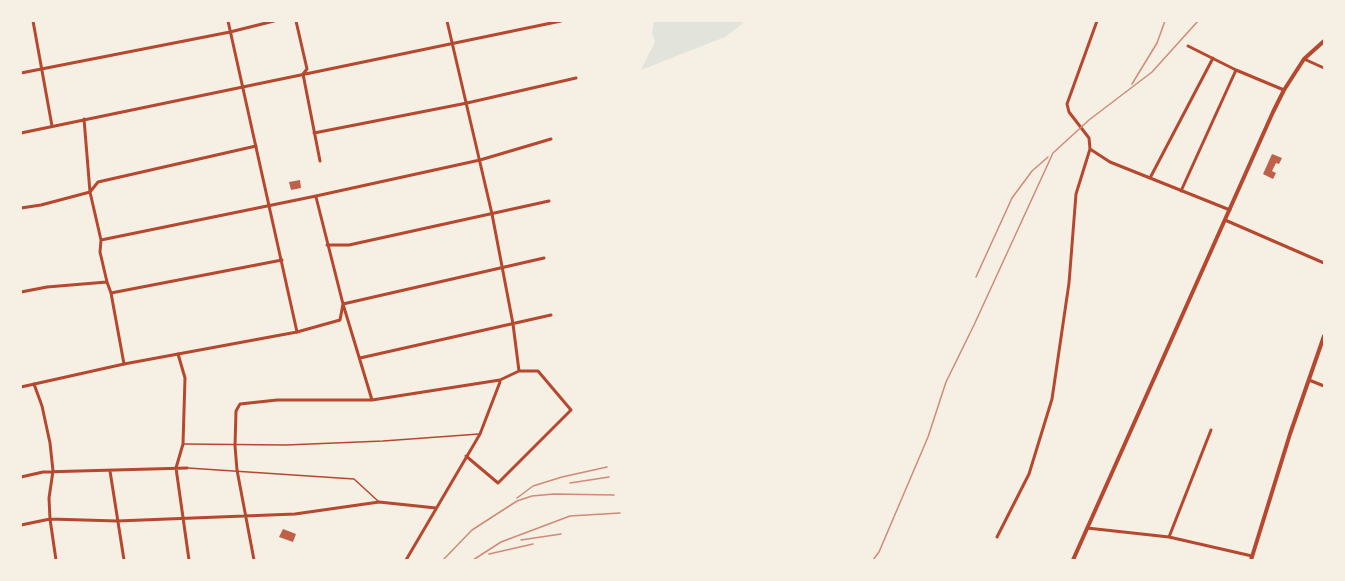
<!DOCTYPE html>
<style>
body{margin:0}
#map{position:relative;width:1345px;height:581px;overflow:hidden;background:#f6efe4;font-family:"Noto Sans",sans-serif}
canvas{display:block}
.frame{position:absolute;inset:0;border:22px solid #f6efe4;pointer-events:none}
</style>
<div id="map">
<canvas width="1345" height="581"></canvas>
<div class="frame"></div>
</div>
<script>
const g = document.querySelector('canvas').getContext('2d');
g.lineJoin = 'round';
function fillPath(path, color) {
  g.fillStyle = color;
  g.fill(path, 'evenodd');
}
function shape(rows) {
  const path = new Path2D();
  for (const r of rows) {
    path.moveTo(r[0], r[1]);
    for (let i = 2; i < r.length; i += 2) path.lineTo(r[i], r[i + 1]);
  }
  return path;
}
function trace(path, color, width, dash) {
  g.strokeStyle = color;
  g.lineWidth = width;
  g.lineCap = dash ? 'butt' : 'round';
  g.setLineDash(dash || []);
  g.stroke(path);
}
fillPath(shape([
 [654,21,746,21,725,37,641,70,655,42,652,33]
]), '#e2e4dc');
fillPath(shape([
 [1272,154,1282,158,1279,164,1276,163,1272,171,1276,173,1273,179,1263,174],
 [300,180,301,188,291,190,289,182],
 [283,529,296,534,293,542,279,537]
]), '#bf614a');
trace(shape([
 [184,444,286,445,383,441,479,434],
 [188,468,354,479,378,501]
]), '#b5482f', 1.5);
trace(shape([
 [33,21,52,126],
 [296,21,307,69,303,74,320,161],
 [447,21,492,214,513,324,519,371],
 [1188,46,1236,70,1284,90],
 [1304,59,1324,68],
 [21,73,230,32,274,21],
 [84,119,90,192,101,240,100,252,107,282,111,293,124,364],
 [21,133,561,21],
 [314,133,467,103,576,78],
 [1090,149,1110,162,1230,210],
 [1150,178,1213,58],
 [1181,191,1236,70],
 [316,197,343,304,372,400],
 [21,208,41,205,90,192,98,182,256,146],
 [101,240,316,196,480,160,551,139],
 [327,245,349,245,549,201],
 [21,292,47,287,107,282],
 [111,293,282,260],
 [297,332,340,320,343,304,544,258],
 [178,354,185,378,183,444,176,468,189,560],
 [360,358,551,315],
 [34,384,42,406,50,443,53,471,49,498,50,519,56,560],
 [110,471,124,560],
 [21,477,43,472,187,468],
 [21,525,50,519,117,521,295,514,379,502,436,508],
 [1087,528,1169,537,1252,556],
 [997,537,1029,474,1052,399,1069,283,1076,194,1090,149,1089,138,1069,112,1067,104,1097,21],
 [1169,537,1211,430],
 [254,560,237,470,235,446,236,411,240,404,277,400,372,400,500,380,519,371,538,371,571,410,498,483,466,456],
 [406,560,480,434,500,382]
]), '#b5482f', 3);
trace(shape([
 [1225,220,1324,263],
 [1309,380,1324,386],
 [21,387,124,364,297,332,228,21]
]), '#b5482f', 3);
trace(shape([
 [1073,560,1273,112,1284,90,1304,59,1324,41],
 [1251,560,1290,434,1324,336]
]), '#b5482f', 4);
trace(shape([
 [1132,84,1157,43,1165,21],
 [976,277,1012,198,1032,171,1048,157],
 [570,483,609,477],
 [517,498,533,486,562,477,607,467],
 [521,540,561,534],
 [489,554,533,544],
 [443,560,472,530,517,501,532,496,554,494,614,495],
 [473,560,501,542,570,516,620,513],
 [873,560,879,552,928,437,946,382,974,325,1053,153,1089,120,1152,72,1198,21]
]), '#cf8b77', 1.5);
</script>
